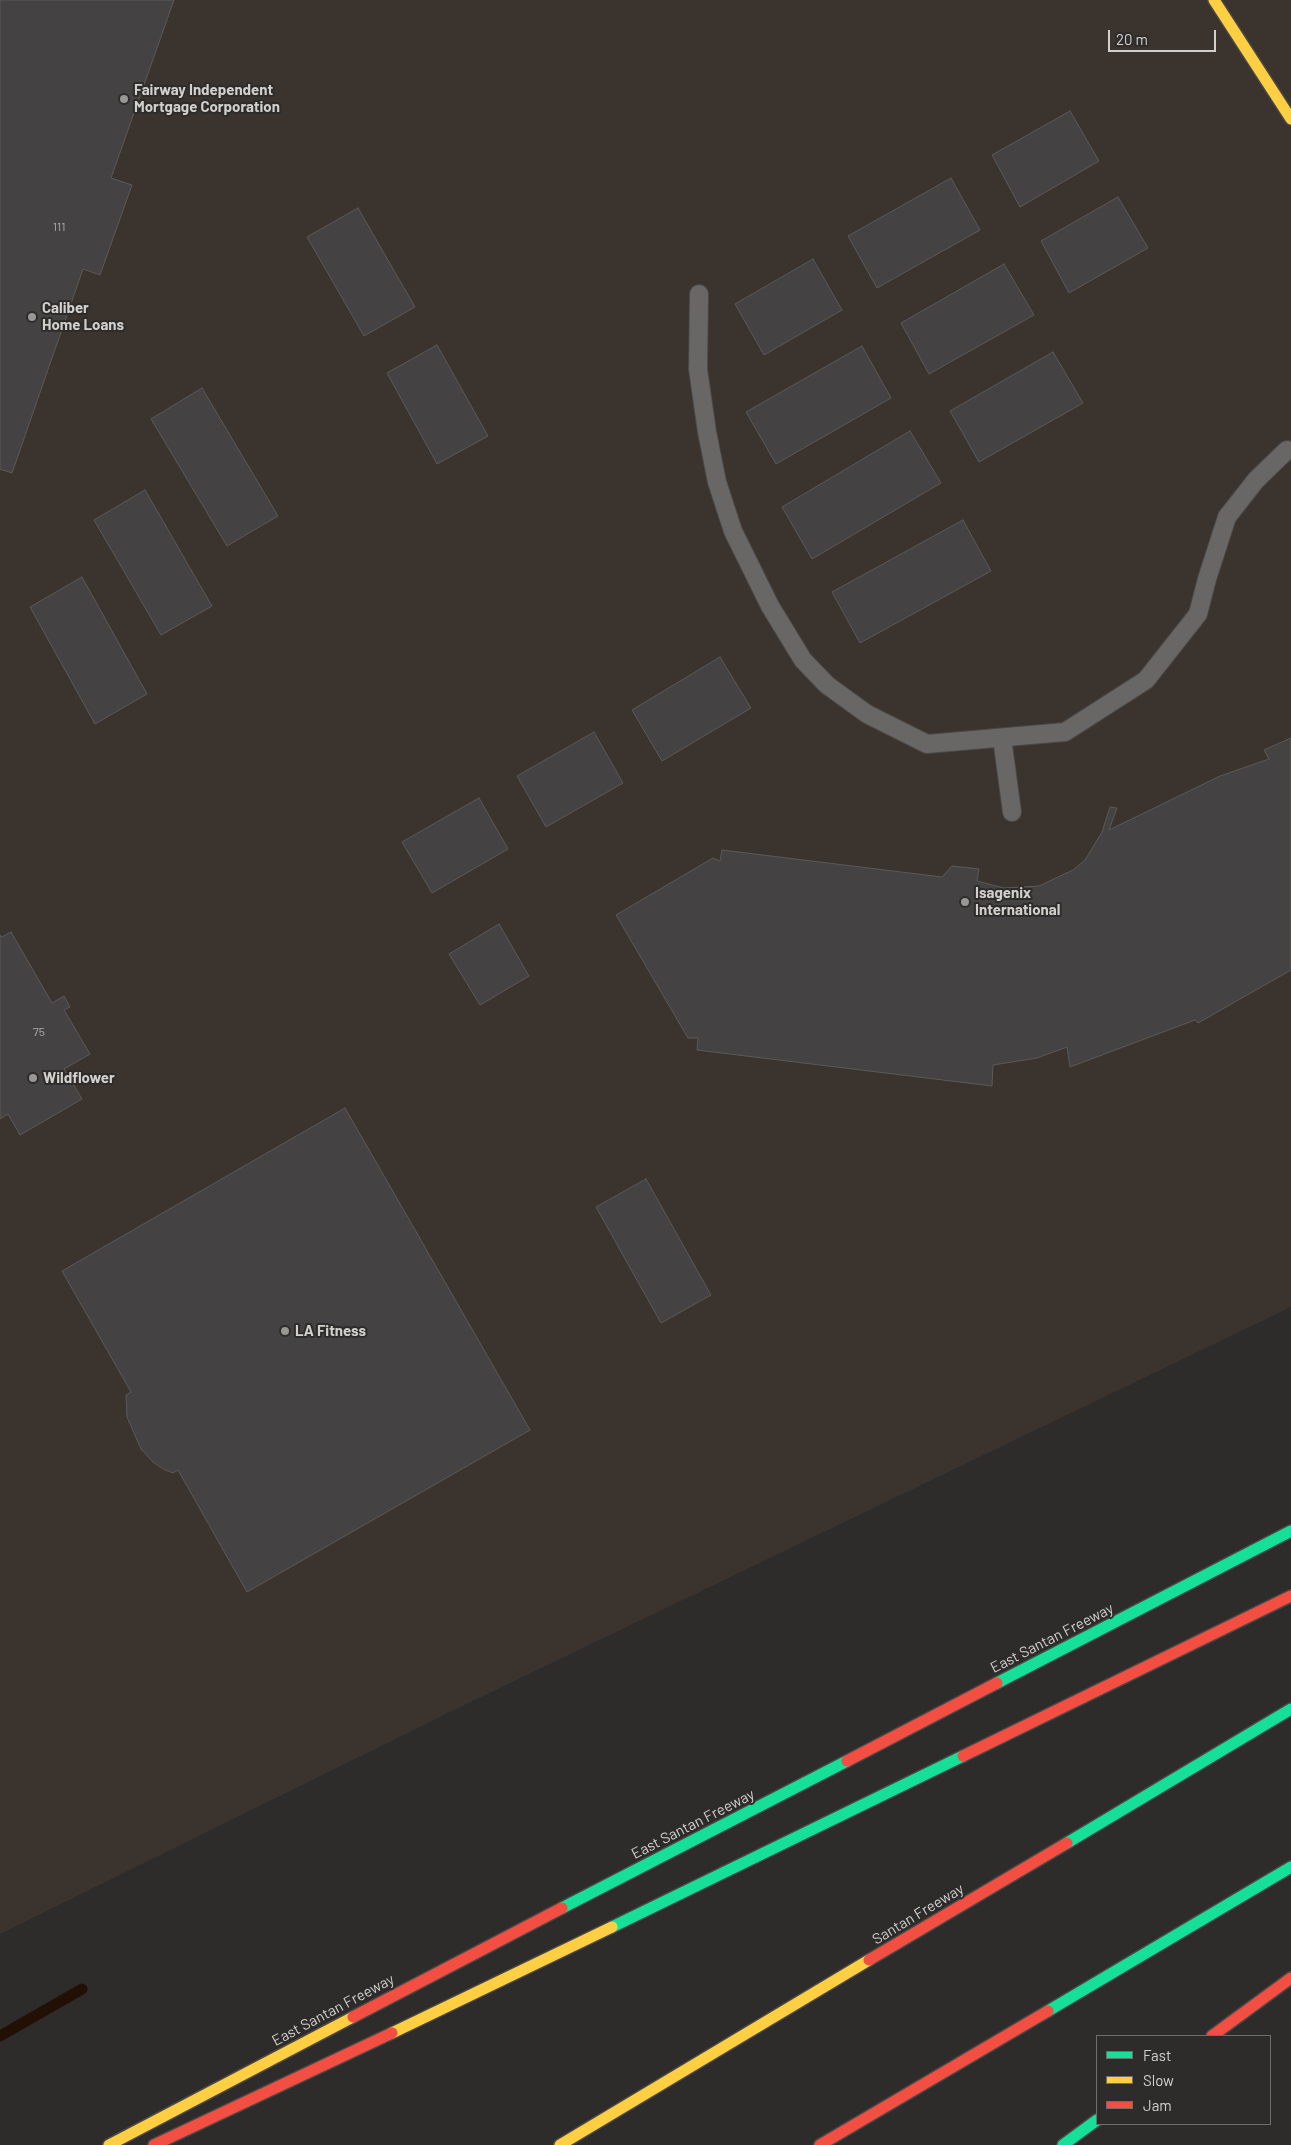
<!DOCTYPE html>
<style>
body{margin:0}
#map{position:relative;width:1291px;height:2145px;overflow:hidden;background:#2d2c2b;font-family:Barlow,sans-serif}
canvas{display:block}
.legend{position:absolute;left:1096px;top:2035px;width:175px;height:90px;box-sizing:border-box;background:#2e2c2a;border:1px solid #706e6c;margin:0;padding:6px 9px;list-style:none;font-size:15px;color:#d2d0cf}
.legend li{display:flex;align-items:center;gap:10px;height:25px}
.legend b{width:25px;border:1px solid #706e6c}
.scale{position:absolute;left:1108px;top:30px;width:108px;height:22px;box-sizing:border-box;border:2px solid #d2d0cf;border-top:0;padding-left:6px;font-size:15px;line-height:18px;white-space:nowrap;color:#d2d0cf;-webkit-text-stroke:4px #2e2c2a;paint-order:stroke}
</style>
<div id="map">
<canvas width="1291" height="2145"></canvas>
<ul class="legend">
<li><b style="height:6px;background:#16e098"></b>Fast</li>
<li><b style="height:6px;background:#ffcf43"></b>Slow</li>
<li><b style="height:6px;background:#f24e42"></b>Jam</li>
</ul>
<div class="scale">20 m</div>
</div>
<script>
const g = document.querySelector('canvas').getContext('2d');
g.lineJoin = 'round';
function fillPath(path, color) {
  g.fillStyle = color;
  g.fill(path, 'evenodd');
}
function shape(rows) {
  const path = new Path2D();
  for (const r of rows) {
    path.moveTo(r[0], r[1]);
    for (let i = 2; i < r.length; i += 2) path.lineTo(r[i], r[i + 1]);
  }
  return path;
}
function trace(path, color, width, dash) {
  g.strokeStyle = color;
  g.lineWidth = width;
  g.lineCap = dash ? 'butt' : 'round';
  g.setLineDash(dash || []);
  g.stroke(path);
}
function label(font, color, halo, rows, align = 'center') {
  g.font = font + ' Barlow,sans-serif';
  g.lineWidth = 4;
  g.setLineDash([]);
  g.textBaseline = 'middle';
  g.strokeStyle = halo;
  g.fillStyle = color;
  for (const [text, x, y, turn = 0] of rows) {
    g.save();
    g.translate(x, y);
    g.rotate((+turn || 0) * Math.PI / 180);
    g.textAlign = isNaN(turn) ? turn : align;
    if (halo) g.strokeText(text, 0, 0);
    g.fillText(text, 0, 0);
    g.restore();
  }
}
fillPath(shape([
 [0,0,1291,0,1291,1307,448,1713,0,1934]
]), '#3a332e');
trace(shape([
 [0,2036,82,1989]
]), '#231004', 11);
const building = shape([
 [0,0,174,0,111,178,132,185,100,275,83,269,12,473,0,469,0,0],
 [1070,111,1099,161,1020,207,992,155,1070,111],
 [951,178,980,230,877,288,848,236,951,178],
 [1118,197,1148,248,1069,293,1041,241,1118,197],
 [358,208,415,307,364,336,307,237,358,208],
 [813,259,842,310,764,355,735,304,813,259],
 [1004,264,1034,315,929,374,901,323,1004,264],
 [437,345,488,436,437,464,387,373,437,345],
 [862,346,891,398,776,464,746,412,862,346],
 [1053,352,1083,403,979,462,950,411,1053,352],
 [202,388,278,516,227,546,151,419,202,388],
 [910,431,941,483,812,559,782,507,910,431],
 [145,490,212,606,161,635,94,520,145,490],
 [963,520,991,571,860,643,832,592,963,520],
 [82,577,147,694,95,724,30,607,82,577],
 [720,657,751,708,662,761,632,710,720,657],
 [594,732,623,783,546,827,517,776,594,732],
 [1291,738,1291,970,1198,1023,1195,1020,1070,1067,1067,1047,1037,1058,993,1065,992,1086,697,1050,698,1038,688,1038,616,915,713,858,720,861,722,850,942,877,952,866,979,869,977,881,1004,888,1039,886,1073,870,1085,860,1102,832,1110,807,1117,808,1109,830,1220,776,1269,759,1264,750,1291,738],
 [479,798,508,849,432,893,402,842,479,798],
 [499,924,529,976,480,1005,449,954,499,924],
 [11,932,52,1003,64,996,70,1007,64,1010,90,1054,64,1069,82,1099,20,1135,8,1114,0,1119,0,935,2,937,11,932],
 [345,1108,530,1430,247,1592,178,1470,173,1473,165,1470,154,1463,141,1449,127,1417,126,1395,131,1392,62,1271,345,1108],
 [646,1179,711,1295,661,1323,596,1207,646,1179]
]);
fillPath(building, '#444242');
trace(building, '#5b5a59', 1);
const lane = shape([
 [699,294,698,369,707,432,717,482,733,531,770,606,803,660,827,685,867,714,927,744,1065,732,1146,680,1198,614,1207,579,1227,517,1256,480,1287,450],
 [1002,738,1012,812]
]);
const fast = shape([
 [997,1683,1291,1531],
 [1067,1843,1291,1709],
 [562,1908,847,1761],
 [612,1927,963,1756],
 [1048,2011,1291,1867],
 [1063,2145,1097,2120]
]);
const slow = shape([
 [1214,0,1291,119],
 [392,2033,612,1927],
 [109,2145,353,2017],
 [560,2145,869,1960]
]);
const jam = shape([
 [963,1756,1291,1596],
 [847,1761,997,1683],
 [869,1960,1067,1843],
 [353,2017,562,1908],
 [1212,2036,1291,1978],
 [154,2145,392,2033],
 [820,2145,1048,2011]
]);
trace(lane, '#4b4948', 20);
trace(fast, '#4b4948', 14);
trace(slow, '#4b4948', 14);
trace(jam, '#4b4948', 14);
trace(lane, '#686766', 18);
trace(fast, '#16e098', 11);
trace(slow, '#ffcf43', 11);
trace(jam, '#f24e42', 11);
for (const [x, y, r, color] of [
 [124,99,5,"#989796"],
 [32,317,5,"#989796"],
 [965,902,5,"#989796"],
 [33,1078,5,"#989796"],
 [285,1331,5,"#989796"]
]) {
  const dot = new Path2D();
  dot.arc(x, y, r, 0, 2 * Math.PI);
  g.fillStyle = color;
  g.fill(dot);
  trace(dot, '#2e2c2a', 2);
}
label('12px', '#aeacac', null, [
 ["111",59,227],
 ["75",39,1032]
]);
label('bold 15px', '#d2d0cf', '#2e2c2a', [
 ["Fairway Independent",134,90],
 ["Mortgage Corporation",134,107],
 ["Caliber",42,308],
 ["Home Loans",42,325],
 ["Isagenix",975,893],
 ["International",975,910],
 ["Wildflower",43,1078],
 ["LA Fitness",295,1331]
], 'left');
label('15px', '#d2d0cf', '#2e2c2a', [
 ["East Santan Freeway",1052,1638,-27],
 ["East Santan Freeway",693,1824,-27],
 ["Santan Freeway",918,1914,-31],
 ["East Santan Freeway",333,2010,-28]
]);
</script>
